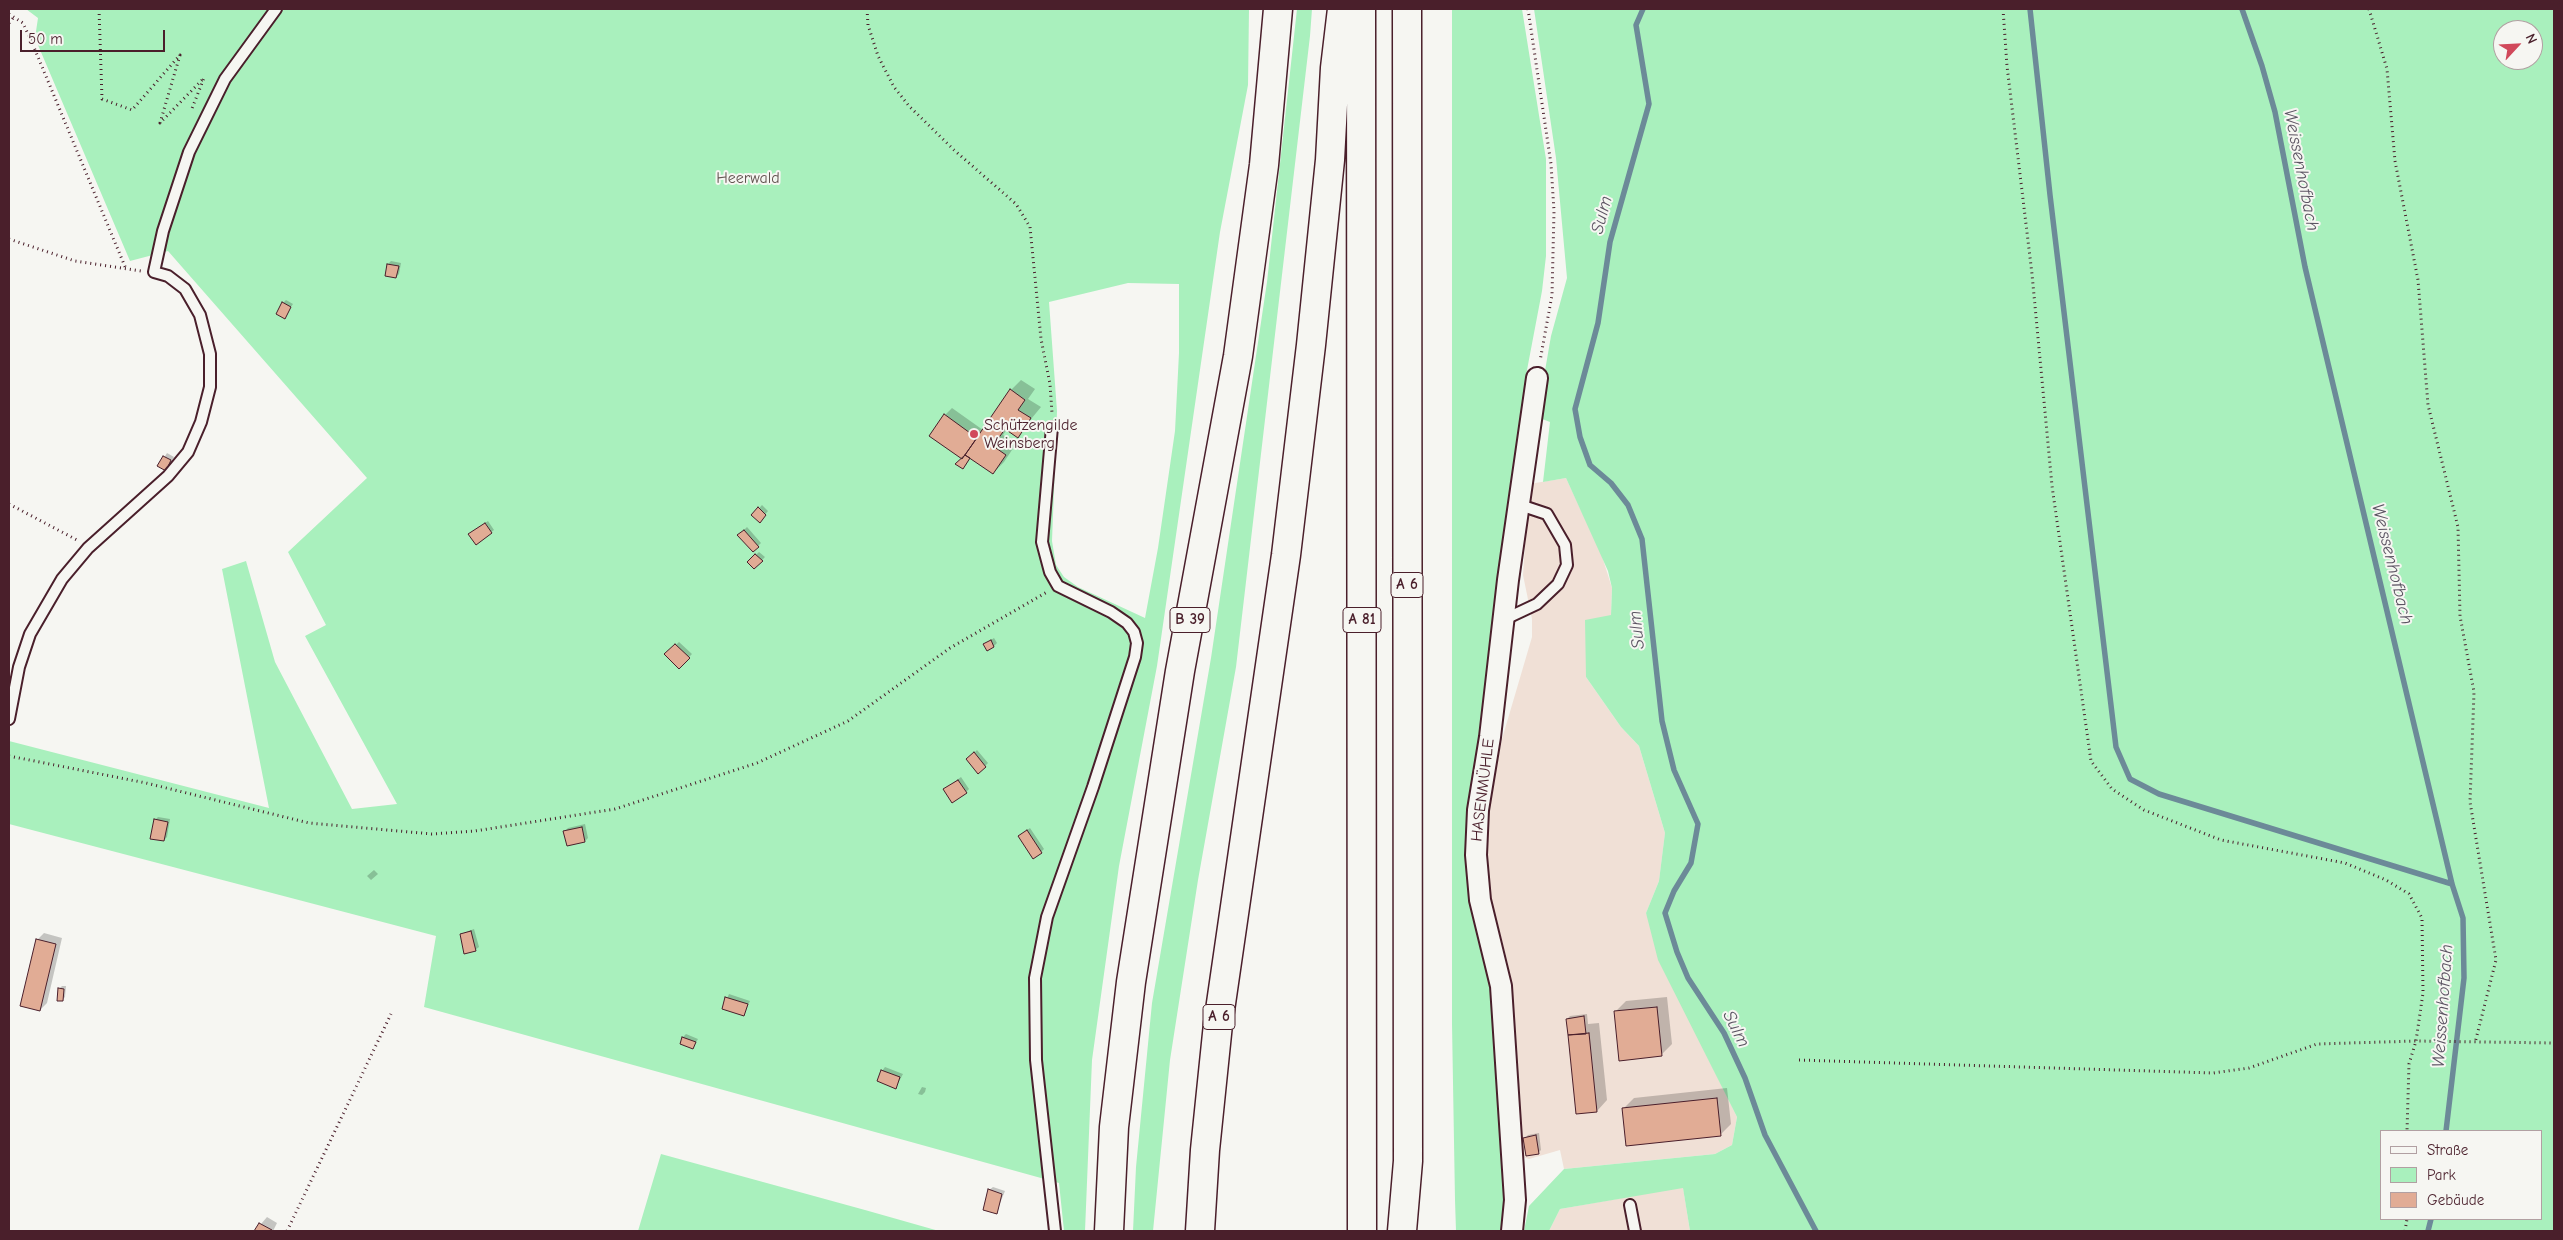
<!DOCTYPE html>
<meta charset="utf-8">
<style>
body{margin:0}
#map{position:relative;width:2563px;height:1240px;overflow:hidden;background:#f6f6f2;font-family:"Comic Neue",sans-serif}
canvas{display:block}
.frame{position:absolute;inset:0;border:10px solid #4a1f2b;pointer-events:none}
.legend{position:absolute;left:2380px;top:1130px;width:162px;height:90px;box-sizing:border-box;background:#f6f6f2;border:1px solid #b1a0a2;margin:0;padding:6px 9px;list-style:none;font-size:15px;color:#4a1f2b}
.legend li{display:flex;align-items:center;gap:10px;height:25px}
.legend b{width:25px;border:1px solid #b1a0a2}
.north{position:absolute;left:2493px;top:20px;width:50px;height:50px;box-sizing:border-box;background:#f6f6f2;border:1px solid #b1a0a2;border-radius:50%;rotate:65deg;font-size:14px;font-weight:700;line-height:20px;text-align:center;color:#4a1f2b}
.north::after{content:'';display:block;margin:auto;width:18px;height:22px;background:#d1495b;clip-path:polygon(50% 0,100% 100%,50% 72%,0 100%)}
.scale{position:absolute;left:20px;top:30px;width:145px;height:22px;box-sizing:border-box;border:2px solid #4a1f2b;border-top:0;padding-left:6px;font-size:15px;line-height:18px;white-space:nowrap;color:#4a1f2b;-webkit-text-stroke:4px #f6f6f2;paint-order:stroke}
</style>
<div id="map">
<canvas width="2563" height="1240"></canvas>
<div class="frame"></div>
<ul class="legend">
<li><b style="height:6px;background:#f6f6f2"></b>Straße</li>
<li><b style="height:14px;background:#a9f0bd"></b>Park</li>
<li><b style="height:14px;background:#e1ac95"></b>Gebäude</li>
</ul>
<div class="north">N</div>
<div class="scale">50 m</div>
</div>
<script>
const g = document.querySelector('canvas').getContext('2d');
g.lineJoin = 'round';
function fillPath(path, color) {
  g.fillStyle = color;
  g.fill(path, 'evenodd');
}
function shape(rows) {
  const path = new Path2D();
  for (const r of rows) {
    path.moveTo(r[0], r[1]);
    for (let i = 2; i < r.length; i += 2) path.lineTo(r[i], r[i + 1]);
  }
  return path;
}
function trace(path, color, width, dash) {
  g.strokeStyle = color;
  g.lineWidth = width;
  g.lineCap = dash ? 'butt' : 'round';
  g.setLineDash(dash || []);
  g.stroke(path);
}
function label(font, color, halo, rows, align = 'center') {
  g.font = font + ' "Comic Neue",sans-serif';
  g.lineWidth = 4;
  g.setLineDash([]);
  g.textBaseline = 'middle';
  g.strokeStyle = halo;
  g.fillStyle = color;
  for (const [text, x, y, turn = 0] of rows) {
    g.save();
    g.translate(x, y);
    g.rotate((+turn || 0) * Math.PI / 180);
    g.textAlign = isNaN(turn) ? turn : align;
    if (halo) g.strokeText(text, 0, 0);
    g.fillText(text, 0, 0);
    g.restore();
  }
}
fillPath(shape([
 [1566,478,1601,553,1612,588,1611,615,1586,677,1621,727,1639,746,1665,833,1659,881,1646,913,1706,1054,1737,1117,1732,1145,1715,1154,1564,1169,1560,1150,1529,1159,1523,1157,1522,1151,1508,964,1489,890,1485,846,1487,814,1502,739,1532,637,1532,619,1523,575,1529,484],
 [1683,1187,1690,1231,1549,1231,1560,1209]
]), '#f0e0d6');
fillPath(shape([
 [26,9,1249,9,1248,85,1220,232,1157,666,1119,866,1092,1060,1085,1231,1064,1231,1059,1183,424,1007,436,936,9,824,9,741,269,808,222,569,246,561,275,662,352,809,397,804,305,636,326,625,288,552,367,478,168,251,130,261,35,38,38,18],
 [1128,283,1179,284,1179,353,1175,431,1158,548,1145,618,1078,587,1064,577,1056,565,1052,541,1057,411,1049,302],
 [1297,9,1312,9,1310,36,1236,667,1198,880,1170,1060,1153,1231,1133,1231,1136,1167,1152,1003,1211,658,1267,282],
 [1452,9,1522,9,1546,159,1546,256,1542,291,1527,370,1484,727,1467,821,1470,861,1493,990,1508,1171,1503,1231,1456,1231,1455,1200,1452,1024],
 [1534,9,2554,9,2554,1231,1690,1231,1683,1188,1560,1209,1549,1231,1524,1231,1529,1206,1564,1169,1715,1154,1732,1145,1737,1117,1658,960,1646,913,1659,881,1665,833,1639,746,1621,727,1586,677,1585,620,1611,615,1612,588,1608,571,1566,478,1543,482,1550,422,1537,417,1551,336,1567,278,1556,158],
 [2503,30,2533,30,2533,60,2503,60],
 [2382,1131,2542,1131,2542,1219,2382,1219],
 [661,1154,865,1210,939,1231,638,1231]
]), '#a9f0bd');
fillPath(shape([
 [391,261,401,263,399,274,396,277,388,264],
 [286,300,293,304,284,317,283,303],
 [1021,380,1035,389,1028,399,1041,407,1017,436,1007,429,1003,435,1016,444,1004,462,993,473,971,457,966,465,957,464,962,458,945,415,952,408,983,430,1011,390],
 [167,453,174,457,166,469,159,466],
 [762,505,768,511,760,521,753,515],
 [488,521,494,530,491,532,473,531],
 [747,527,761,543,753,551,739,535],
 [759,552,765,557,754,568,748,562],
 [994,638,997,643,994,646,985,644],
 [679,642,692,654,679,667,666,654],
 [977,750,988,763,985,766,971,756],
 [961,777,969,789,966,792,945,789],
 [158,817,170,819,167,837,164,840,155,820],
 [585,824,588,838,585,841,565,831,568,828],
 [1030,828,1044,849,1041,852,1023,833],
 [374,870,378,874,371,880,367,876],
 [474,929,479,947,475,950,461,934],
 [44,933,62,938,47,1003,40,1010,37,940],
 [62,986,66,986,65,997,62,1000,59,989],
 [729,994,750,1001,744,1014,723,1008],
 [1667,997,1672,1044,1661,1055,1615,1012,1626,1001],
 [1587,1014,1588,1024,1599,1023,1607,1100,1597,1111,1577,1113,1567,1019,1570,1016],
 [686,1034,698,1039,693,1048,683,1037],
 [885,1067,903,1074,896,1087,882,1071],
 [922,1087,926,1088,925,1092,922,1095,918,1094],
 [1727,1088,1731,1124,1720,1135,1623,1109,1634,1098],
 [1539,1133,1541,1150,1538,1153,1525,1138,1528,1135],
 [993,1187,1005,1191,996,1213,989,1190],
 [267,1217,277,1223,273,1231,255,1231]
]), '#0003');
trace(shape([
 [1643,9,1636,25,1649,104,1610,242,1598,323,1575,409,1580,437,1590,465,1611,483,1628,505,1642,539,1662,721,1674,770,1698,824,1691,863,1674,891,1665,913,1677,952,1688,978,1724,1033,1745,1078,1765,1135,1816,1231],
 [2030,9,2050,195,2116,747,2130,779,2159,794,2452,884],
 [2242,9,2262,66,2275,112,2305,267,2452,884,2463,918,2464,978,2446,1131],
 [2428,1231,2431,1219]
]), '#6c8a98', 5.5);
const building = shape([
 [387,264,399,266,396,278,385,276,387,264],
 [282,302,291,307,285,319,276,314,282,302],
 [1010,389,1025,400,1018,410,1031,418,1018,438,1005,429,993,446,1006,455,993,474,965,455,1010,389],
 [944,414,977,438,962,459,929,436,944,414],
 [965,455,970,458,963,469,955,464,965,455],
 [163,456,171,460,166,471,157,466,163,456],
 [758,507,766,515,760,523,751,515,758,507],
 [485,523,492,533,476,545,468,534,485,523],
 [744,530,759,547,753,552,737,535,744,530],
 [755,554,763,561,754,569,747,562,755,554],
 [991,640,994,647,987,651,983,644,991,640],
 [675,644,690,658,679,669,664,654,675,644],
 [974,752,986,767,978,774,966,759,974,752],
 [958,780,967,793,952,803,943,789,958,780],
 [154,819,168,822,164,841,150,839,154,819],
 [582,827,585,842,567,846,563,831,582,827],
 [1027,830,1042,853,1033,859,1018,836,1027,830],
 [471,931,476,951,464,954,460,934,471,931],
 [36,939,56,944,40,1011,20,1006,36,939],
 [58,988,64,989,63,1001,57,1001,58,988],
 [725,997,748,1004,744,1016,722,1009,725,997],
 [1657,1007,1662,1056,1619,1061,1614,1011,1657,1007],
 [1584,1016,1586,1034,1568,1035,1566,1019,1584,1016],
 [1589,1033,1597,1112,1576,1114,1568,1035,1589,1033],
 [682,1037,696,1042,693,1049,680,1044,682,1037],
 [881,1070,900,1077,896,1089,877,1081,881,1070],
 [1717,1098,1721,1136,1626,1146,1622,1108,1717,1098],
 [1536,1135,1539,1154,1526,1156,1523,1138,1536,1135],
 [988,1189,1002,1194,997,1214,983,1210,988,1189],
 [259,1223,272,1230,271,1231,254,1231,259,1223]
]);
fillPath(building, '#e1ac95');
trace(building, '#4a1f2b', 1);
const service = shape([
 [1052,427,1042,542,1050,572,1058,586,1111,612,1127,623,1134,632,1137,643,1135,657,1093,787,1047,917,1035,978,1036,1060,1055,1231],
 [1503,620,1537,604,1558,584,1567,565,1565,545,1547,514,1520,505],
 [9,719,19,667,30,634,62,579,88,548,168,476,188,452,201,422,210,387,210,354,200,315,185,289,168,276,154,272,163,231,189,152,225,79,276,9],
 [1630,1205,1635,1231]
]);
const minor = shape([
 [1512,1231,1515,1200,1501,986,1480,900,1476,855,1478,810,1490,737,1508,580,1537,378]
]);
const primary = shape([
 [1109,1231,1114,1127,1131,982,1180,671,1238,356,1264,165,1278,9]
]);
const motorway = shape([
 [1361,9,1362,1231],
 [1200,1231,1205,1150,1218,1024,1286,555,1311,345,1330,160,1335,68,1342,9],
 [1402,1231,1408,1161,1407,9]
]);
trace(service, '#4a1f2b', 14);
trace(minor, '#4a1f2b', 24);
trace(primary, '#4a1f2b', 31);
trace(motorway, '#4a1f2b', 31);
trace(shape([
 [99,9,102,99,132,110,180,55,160,123,204,78,191,111],
 [867,9,868,25,878,56,894,87,909,106,954,150,1016,204,1030,227,1041,339,1050,384,1052,413],
 [1528,9,1551,164,1554,211,1552,295,1540,361],
 [2003,9,2007,66,2032,274,2052,486,2091,761,2112,789,2144,810,2221,840,2345,863,2386,880,2409,894,2422,918,2423,993,2416,1041,2554,1043],
 [2369,9,2387,69,2395,161,2418,280,2428,405,2458,527,2460,616,2474,692,2470,802,2496,960,2475,1043],
 [9,14,23,23,33,45,126,269],
 [9,23,14,17],
 [9,239,75,261,141,271],
 [9,504,77,540],
 [9,756,146,783,309,823,432,834,475,831,615,809,757,763,848,721,950,648,1047,592],
 [1799,1060,2213,1073,2249,1068,2317,1044,2416,1041,2409,1064,2407,1131],
 [287,1231,391,1014],
 [2405,1231,2407,1219]
]), '#4a1f2b', 3, [1, 4]);
trace(service, '#f6f6f2', 10);
trace(minor, '#f6f6f2', 20);
trace(primary, '#f6f6f2', 28);
trace(motorway, '#f6f6f2', 28);
for (const [x, y, r, color] of [
 [974,434,5,"#d1495b"]
]) {
  const dot = new Path2D();
  dot.arc(x, y, r, 0, 2 * Math.PI);
  g.fillStyle = color;
  g.fill(dot);
  trace(dot, '#f6f6f2', 2);
}
for (const [x, y, w] of [
 [1407,585,32],
 [1190,620,40],
 [1362,620,38],
 [1219,1017,32]
]) {
  const box = new Path2D();
  box.roundRect(x - w / 2, y - 12.5, w, 25, 4);
  g.fillStyle = '#f6f6f2';
  g.fill(box);
  trace(box, '#4a1f2b', 1);
}
label('bold 15px', '#4a1f2b', null, [
 ["A 6",1407,585],
 ["B 39",1190,620],
 ["A 81",1362,620],
 ["A 6",1219,1017]
]);
label('16px', '#625350', '#f6f6f2', [
 ["Heerwald",748,178]
]);
label('16px', '#4a1f2b', '#f6f6f2', [
 ["Schützengilde",984,425],
 ["Weinsberg",984,443]
], 'left');
label('16px', '#4a1f2b', '#f6f6f2', [
 ["HASENMÜHLE",1483,790,-83]
]);
label('italic 18px', '#5b5462', '#f6f6f2', [
 ["Weissenhofbach",2301,170,79],
 ["Sulm",1602,215,-75],
 ["Weissenhofbach",2392,564,76],
 ["Sulm",1637,630,-96],
 ["Weissenhofbach",2443,1006,-86],
 ["Sulm",1736,1029,63]
]);
</script>
